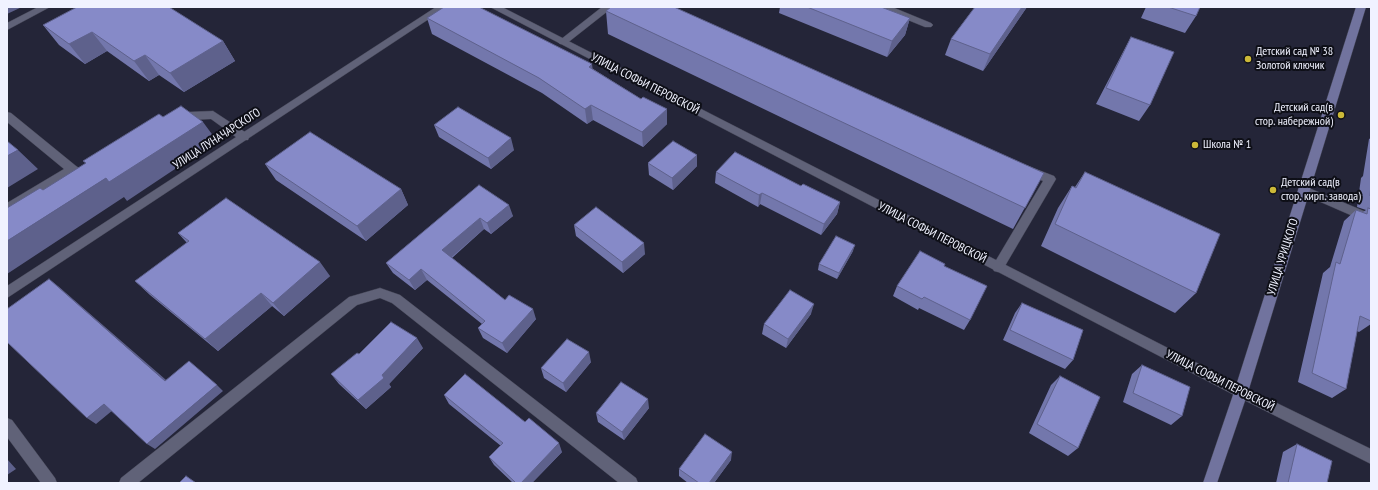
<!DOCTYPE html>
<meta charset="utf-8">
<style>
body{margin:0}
#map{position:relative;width:1378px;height:490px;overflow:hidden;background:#242538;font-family:"PT Sans Narrow",sans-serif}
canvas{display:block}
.frame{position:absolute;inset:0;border:8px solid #f0f2ff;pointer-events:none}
</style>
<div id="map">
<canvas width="1378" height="490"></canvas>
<div class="frame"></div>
</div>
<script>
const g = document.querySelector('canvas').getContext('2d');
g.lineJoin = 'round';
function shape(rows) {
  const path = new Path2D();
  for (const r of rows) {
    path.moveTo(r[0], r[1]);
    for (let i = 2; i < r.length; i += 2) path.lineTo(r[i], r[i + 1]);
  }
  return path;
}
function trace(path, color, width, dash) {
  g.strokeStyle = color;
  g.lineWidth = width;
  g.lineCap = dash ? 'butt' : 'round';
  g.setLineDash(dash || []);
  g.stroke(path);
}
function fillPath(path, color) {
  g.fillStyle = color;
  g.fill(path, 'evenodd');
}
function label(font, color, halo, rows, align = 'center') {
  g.font = font + ' "PT Sans Narrow",sans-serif';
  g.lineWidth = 4;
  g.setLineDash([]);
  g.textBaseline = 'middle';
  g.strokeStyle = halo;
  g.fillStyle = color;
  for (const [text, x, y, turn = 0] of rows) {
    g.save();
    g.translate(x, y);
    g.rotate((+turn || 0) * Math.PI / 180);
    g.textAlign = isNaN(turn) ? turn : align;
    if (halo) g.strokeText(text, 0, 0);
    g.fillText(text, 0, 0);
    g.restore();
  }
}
const lane = shape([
 [38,7,50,7,7,30,7,23,38,7],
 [602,7,613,7,566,44,560,44,558,42,560,40,602,7],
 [879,7,892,7,931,23,933,25,931,27,925,27,881,9,879,7],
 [213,111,248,134,249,137,248,140,240,140,211,119,189,120,180,123,176,122,175,119,176,116,188,112,213,111],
 [7,112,11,113,76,166,85,172,90,173,92,176,90,179,83,181,72,175,7,214,7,203,64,169,7,122,7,112],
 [1028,166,1054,176,1056,179,1002,271,998,272,994,271,992,267,1043,181,1024,173,1022,170,1024,167,1028,166]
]);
const street = shape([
 [436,7,447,7,7,298,7,286,436,7],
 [490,7,502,7,1246,388,1371,449,1371,464,1236,396,490,7],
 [1304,186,1371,214,1371,224,1300,193,1298,190,1300,187,1304,186],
 [380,288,400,295,636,478,638,483,619,483,392,303,380,298,357,305,138,483,119,483,121,478,349,297,380,288],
 [7,418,12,420,55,478,57,483,41,483,7,437,7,418]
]);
const secondary = shape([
 [1356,7,1366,7,1248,392,1217,483,1203,483,1234,392,1356,7]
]);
trace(lane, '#3f4050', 1);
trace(street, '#3f4050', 1);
trace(secondary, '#3f4050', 1);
fillPath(lane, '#606278');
fillPath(street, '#606278');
fillPath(secondary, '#71739e');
fillPath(shape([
 [780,7,881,7,910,18,905,35,887,57,779,13],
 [975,7,1027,7,983,71,945,55,951,39],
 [1146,7,1200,7,1196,16,1185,33,1141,18],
 [606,11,1044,173,1013,229,608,34],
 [427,18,593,69,641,99,667,109,667,124,643,147,593,120,587,124,542,93,432,34],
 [43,25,223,41,235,61,184,92,159,75,149,81,107,51,85,64,59,45],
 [1131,37,1150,105,1139,121,1096,104,1122,54],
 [434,125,514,150,491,169,439,137],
 [1371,138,1371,324,1359,332,1357,331,1346,389,1332,398,1298,382,1323,273,1330,267,1344,221,1356,210,1363,212,1366,210,1357,207,1361,178,1363,176,1369,139],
 [648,163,697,166,673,190,649,175],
 [265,164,401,189,408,205,366,241,276,180],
 [716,172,801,186,840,202,837,214,821,235,760,204,758,207,715,183],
 [1085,172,1196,293,1175,313,1041,246,1058,208,1072,186,1075,187],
 [479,185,513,216,491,234,484,229,452,258,505,300,536,319,507,353,483,338,478,328,482,324,427,280,415,290,393,273,386,263],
 [574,225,645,254,623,273,576,236],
 [178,233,330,276,284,316,272,306,218,351,150,295,135,281,187,243],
 [853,251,837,279,818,270,819,264],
 [944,266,970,320,964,330,919,308,918,310,893,296,897,286],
 [1022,303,1073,360,1065,369,1003,340,1015,313],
 [811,314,786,348,762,334,764,324],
 [423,348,389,384,391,387,366,409,339,384,331,374,359,354],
 [591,362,566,392,544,378,541,368],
 [1142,365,1182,416,1171,425,1123,402,1132,374],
 [1060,376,1078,448,1068,456,1029,433,1051,385],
 [444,395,562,452,532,483,513,483,494,465,489,457,501,446,449,404],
 [649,408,624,440,598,422,596,413],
 [1297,444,1327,483,1276,483,1283,452],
 [731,460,714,483,688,483,679,476,679,469]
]), '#7377ac');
fillPath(shape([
 [7,7,22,7,7,14],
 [1022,7,1027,7,983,71,990,54],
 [910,18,905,35,887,57,892,41],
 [92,32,107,51,85,64,69,44],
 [223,41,235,61,184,92,170,73],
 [145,55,159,75,149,81,134,61],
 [592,64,594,80,589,67],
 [591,105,593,120,587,124,585,109],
 [667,109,667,124,643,147,642,132],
 [203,122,217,141,127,201,124,197,7,274,7,241,106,178],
 [511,138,514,150,491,169,488,158],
 [18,150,38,169,7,188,7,156],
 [697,155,697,166,673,190,672,178],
 [401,189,408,205,366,241,357,226],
 [762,193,760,204,758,207,759,195],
 [840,202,837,214,821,235,824,224],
 [509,205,513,216,491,234,487,223],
 [480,218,484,229,447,261,442,250],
 [644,243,645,254,623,273,622,262],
 [855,245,853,251,837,279,839,273],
 [320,262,330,276,284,316,273,303],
 [421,269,427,280,415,290,409,280],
 [49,279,58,286,173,386,165,381],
 [261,293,272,306,218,351,205,339],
 [814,304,811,314,786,348,788,339],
 [533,309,536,319,507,353,502,343],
 [417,338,423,348,389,384,391,387,366,409,358,400],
 [589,352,591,362,566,392,563,383],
 [217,385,223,391,155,449,147,444],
 [648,399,649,408,624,440,622,432],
 [104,404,113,410,96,424,87,418],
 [559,443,562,452,532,483,521,483],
 [732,452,731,460,714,483,709,483],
 [7,459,16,469,7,475]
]), '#5e618c');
const building = shape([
 [77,7,169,7,223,41,170,73,145,55,134,61,92,32,69,44,43,25,77,7],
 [444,7,479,7,592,64,589,67,641,99,643,97,667,109,642,132,591,105,585,109,539,78,427,18,444,7],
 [611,7,674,7,1044,173,1025,208,606,11,611,7],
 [807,7,881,7,910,18,892,41,807,7],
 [975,7,1022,7,990,54,951,39,975,7],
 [1168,7,1200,7,1196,16,1168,7],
 [1131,37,1174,52,1150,105,1106,88,1131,37],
 [181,106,203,122,109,182,106,178,7,241,7,208,40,188,43,190,86,163,83,161,159,114,163,117,181,106],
 [458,107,511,138,488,158,434,125,458,107],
 [310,132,401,189,357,226,265,164,310,132],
 [7,141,18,150,7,156,7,141],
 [673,141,697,155,672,178,648,163,673,141],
 [735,152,801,186,803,184,840,202,824,224,762,193,759,195,716,172,735,152],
 [1085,172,1220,234,1196,293,1055,224,1072,186,1076,188,1085,172],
 [1371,184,1371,196,1370,196,1371,184],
 [479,185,509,205,487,223,480,218,442,250,505,300,509,295,533,309,502,343,478,328,485,321,421,269,409,280,386,263,479,185],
 [226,198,320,262,273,303,261,293,205,339,135,281,189,241,178,233,226,198],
 [596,207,644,243,622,262,574,225,596,207],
 [1368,208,1371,209,1371,321,1360,316,1346,389,1312,373,1336,262,1340,264,1356,210,1367,214,1368,208],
 [836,236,855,245,839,273,819,264,836,236],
 [920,251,945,264,944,266,987,286,970,320,924,297,922,299,897,286,920,251],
 [49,279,165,381,189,361,217,385,147,444,104,404,87,418,7,342,7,309,49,279],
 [790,290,814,304,788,339,764,324,790,290],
 [1022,303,1083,330,1073,360,1010,330,1022,303],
 [391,322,417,338,382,375,384,378,358,400,331,374,357,353,359,354,391,322],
 [567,339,589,352,563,383,541,368,567,339],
 [1142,365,1190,387,1182,416,1133,393,1142,365],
 [465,374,525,422,529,418,559,443,521,483,516,483,489,457,503,443,444,395,465,374],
 [1060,376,1100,397,1078,448,1037,424,1060,376],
 [621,382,648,399,622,432,596,413,621,382],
 [705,434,732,452,709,483,699,483,679,469,705,434],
 [1297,444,1332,461,1327,483,1288,483,1297,444],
 [186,476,196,483,179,483,186,476]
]);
fillPath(building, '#868ac8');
trace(building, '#5e618c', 1);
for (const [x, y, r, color] of [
 [1248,59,4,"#ccb938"],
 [1341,115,4,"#ccb938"],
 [1195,145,4,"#ccb938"],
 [1273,190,4,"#ccb938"]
]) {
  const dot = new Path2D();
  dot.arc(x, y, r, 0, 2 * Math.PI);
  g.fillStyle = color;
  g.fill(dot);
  trace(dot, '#0e0f17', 1.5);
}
label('12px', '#f0f2ff', '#0e0f17', [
 ["Детский сад № 38",1256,52],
 ["Золотой ключик",1256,66],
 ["Детский сад(в",1333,108,"right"],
 ["стор. набережной)",1333,122,"right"],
 ["Школа № 1",1203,145],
 ["Детский сад(в",1281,183],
 ["стор. кирп. завода)",1281,197]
], 'left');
label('12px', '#f0f2ff', '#0e0f17', [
 ["УЛИЦА СОФЬИ ПЕРОВСКОЙ",645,84,27],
 ["УЛИЦА ЛУНАЧАРСКОГО",217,139,-33],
 ["УЛИЦА СОФЬИ ПЕРОВСКОЙ",932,233,27],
 ["УЛИЦА УРИЦКОГО",1283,257,-73],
 ["УЛИЦА СОФЬИ ПЕРОВСКОЙ",1220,381,27]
]);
</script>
